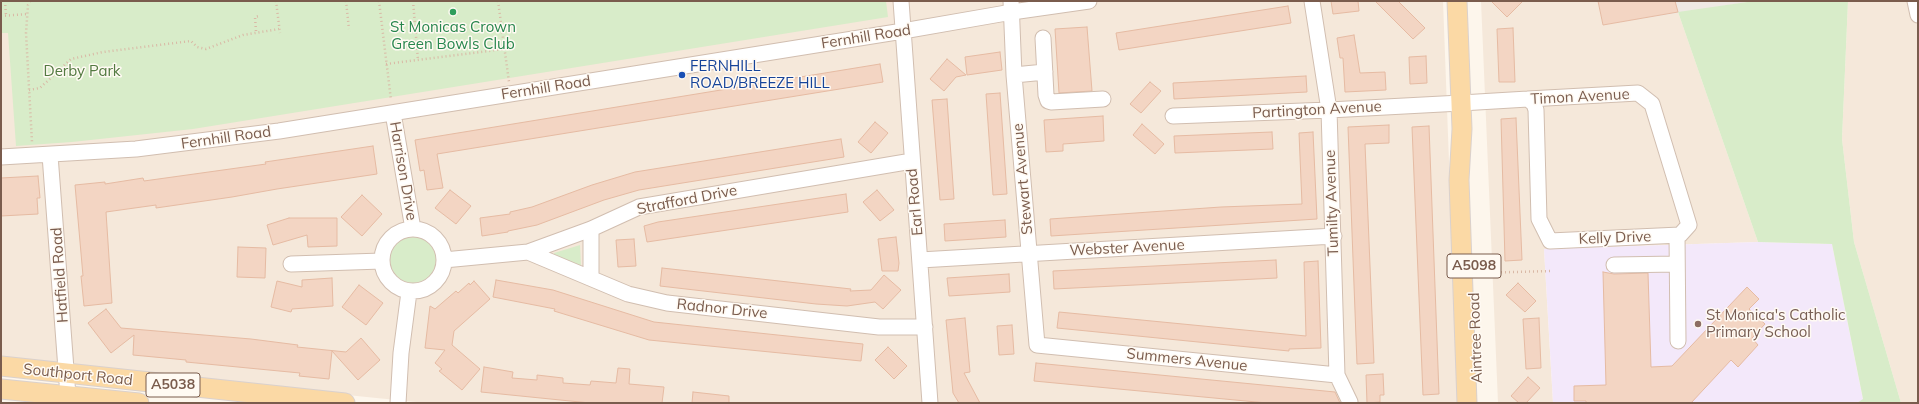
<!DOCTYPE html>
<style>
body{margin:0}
#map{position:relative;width:1919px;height:404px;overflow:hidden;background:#fdf6ec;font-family:Mulish,sans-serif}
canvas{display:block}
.frame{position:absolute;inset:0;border:2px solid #7a5c4d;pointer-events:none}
</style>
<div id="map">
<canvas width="1919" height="404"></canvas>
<div class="frame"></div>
</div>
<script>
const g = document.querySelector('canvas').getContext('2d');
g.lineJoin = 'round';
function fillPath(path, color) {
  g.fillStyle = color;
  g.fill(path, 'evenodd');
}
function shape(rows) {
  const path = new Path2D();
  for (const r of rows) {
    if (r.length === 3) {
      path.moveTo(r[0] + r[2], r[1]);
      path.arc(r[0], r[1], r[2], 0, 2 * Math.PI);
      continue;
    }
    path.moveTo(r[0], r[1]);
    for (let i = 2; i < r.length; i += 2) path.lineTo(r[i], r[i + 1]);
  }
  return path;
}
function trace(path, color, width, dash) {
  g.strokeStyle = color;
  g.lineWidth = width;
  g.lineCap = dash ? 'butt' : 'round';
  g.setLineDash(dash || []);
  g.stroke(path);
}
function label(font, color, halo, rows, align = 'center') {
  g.font = font + ' Mulish,sans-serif';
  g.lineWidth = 3;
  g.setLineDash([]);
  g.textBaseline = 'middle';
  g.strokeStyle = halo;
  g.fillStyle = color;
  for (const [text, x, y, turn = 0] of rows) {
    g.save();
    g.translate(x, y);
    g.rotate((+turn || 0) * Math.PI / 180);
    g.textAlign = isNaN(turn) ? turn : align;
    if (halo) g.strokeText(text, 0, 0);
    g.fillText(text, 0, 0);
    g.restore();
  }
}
fillPath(shape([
 [1,1,1443,1,1458,403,426,403,1,360],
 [1481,1,1598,1,1603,25,1678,12,1758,242,1544,249,1553,403,1498,403],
 [1848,1,1918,1,1918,403,1901,403,1854,242,1842,139]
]), '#f5e8da');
fillPath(shape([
 [1598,1,1754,1,1603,25]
]), '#efe9e4');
fillPath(shape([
 [1758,242,1832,244,1863,400,1857,403,1553,402,1544,249]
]), '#f3e8fa');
fillPath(shape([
 [1,1,886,1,888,17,193,129,72,142,16,146,8,33,1,33],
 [1754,1,1848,1,1842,139,1854,242,1901,403,1857,403,1863,399,1832,244,1758,242,1678,12],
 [413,260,23],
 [580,245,581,266,554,257,554,253]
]), '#d8ecc9');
const building = shape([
 [1331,1,1358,1,1359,11,1333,14,1331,1],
 [1375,1,1398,1,1425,28,1413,39,1375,1],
 [1491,1,1523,1,1507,17,1491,1],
 [1598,1,1675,1,1678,12,1603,25,1598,1],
 [1288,6,1291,23,1119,50,1116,33,1288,6],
 [1087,27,1092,91,1059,93,1055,29,1087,27],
 [1513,28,1515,82,1499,82,1497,29,1513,28],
 [1354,35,1360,73,1385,72,1386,90,1345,92,1343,58,1340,58,1337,38,1354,35],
 [1000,52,1002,70,967,75,965,57,1000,52],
 [1426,56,1427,83,1410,84,1409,57,1426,56],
 [947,59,966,75,956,77,944,91,930,79,947,59],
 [880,64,883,82,437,154,443,188,427,190,424,170,420,171,415,140,880,64],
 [1306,76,1307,92,1174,99,1173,83,1306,76],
 [1150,82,1161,91,1141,113,1130,104,1150,82],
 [1000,93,1007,194,993,195,986,94,1000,93],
 [947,99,954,199,940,200,932,100,947,99],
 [1103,116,1104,141,1063,144,1063,151,1046,152,1044,120,1103,116],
 [1516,118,1522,260,1505,261,1501,119,1516,118],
 [875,122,888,133,871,153,858,142,875,122],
 [1142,124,1164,144,1155,154,1133,135,1142,124],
 [1389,125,1389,143,1365,144,1374,363,1357,364,1348,127,1389,125],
 [1429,126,1439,394,1423,395,1412,127,1429,126],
 [1272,132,1273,149,1175,153,1174,136,1272,132],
 [1313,132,1317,219,1051,236,1050,219,1221,207,1302,204,1299,133,1313,132],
 [841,139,844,157,639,190,604,200,537,225,508,231,508,232,482,236,480,218,510,214,510,212,532,207,592,185,635,172,841,139],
 [373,146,377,174,277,189,232,197,156,208,156,205,106,212,112,303,84,306,81,276,83,276,75,185,105,182,105,184,143,178,144,181,266,164,265,162,373,146],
 [38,176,40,198,37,198,38,214,1,216,1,178,38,176],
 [450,190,471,206,456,224,435,208,450,190],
 [877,190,894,210,880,221,863,202,877,190],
 [846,194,848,212,647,242,644,226,658,222,846,194],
 [362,195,382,214,362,236,341,217,362,195],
 [289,218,337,218,337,246,308,247,307,235,273,245,267,225,289,218],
 [1005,220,1006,237,945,241,944,224,1005,220],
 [896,237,899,263,898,271,882,271,878,239,896,237],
 [634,239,636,266,618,267,616,240,634,239],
 [238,247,266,248,265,278,237,277,238,247],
 [1276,260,1277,278,1054,289,1053,271,1276,260],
 [1318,261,1321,348,1289,349,1289,351,1057,328,1059,312,1306,336,1304,262,1318,261],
 [662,268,851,289,850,291,871,290,884,275,901,290,883,309,875,302,847,306,816,304,660,286,662,268],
 [1603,272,1614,274,1648,273,1651,367,1672,366,1747,287,1759,299,1749,309,1765,324,1752,338,1758,345,1738,367,1731,360,1691,403,1586,403,1586,401,1574,401,1574,386,1606,385,1603,272],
 [1009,274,1010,292,949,296,947,278,1009,274],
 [332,278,333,306,292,309,291,312,271,307,277,281,302,287,302,280,332,278],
 [496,280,553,290,654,322,863,344,861,361,649,340,554,311,555,309,493,297,496,280],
 [474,281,490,299,454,331,452,345,480,369,462,390,439,371,442,369,435,363,445,350,425,348,430,306,435,309,456,291,458,293,469,283,470,285,474,281],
 [1518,283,1536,301,1525,312,1506,295,1518,283],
 [359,285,383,303,366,325,342,307,359,285],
 [106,309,121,328,251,339,298,345,297,347,346,352,361,338,380,360,358,380,332,351,329,379,299,376,300,373,186,362,186,360,133,355,134,335,111,353,88,323,106,309],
 [965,318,970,372,964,373,980,403,959,403,953,393,946,320,965,318],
 [1539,318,1541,368,1526,369,1523,319,1539,318],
 [1012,325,1014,354,999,355,997,326,1012,325],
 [888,347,907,366,894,379,875,360,888,347],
 [1036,363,1335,392,1340,403,1267,403,1034,381,1036,363],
 [484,367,513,372,512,378,537,380,537,375,563,378,563,383,590,385,591,381,616,383,618,368,630,369,629,384,664,387,662,403,590,403,481,392,484,367],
 [1383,374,1384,395,1380,395,1380,402,1367,403,1366,375,1383,374],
 [1528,377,1540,388,1526,403,1519,403,1511,396,1528,377],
 [693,392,729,396,729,403,692,403,693,392]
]);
fillPath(building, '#f3d5c3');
trace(building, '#e6bba3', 1);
const minor = shape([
 [901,1,930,403],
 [1011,1,1014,75,1037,345,1337,375],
 [1312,1,1329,110,1337,375,1350,402],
 [1915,1,1918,15],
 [1043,38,1046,95,1048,101,1051,102,1103,99],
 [1014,75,1045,72],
 [393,113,413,229],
 [1173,116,1329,110,1461,103,1528,99,1638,93,1652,104,1689,225,1680,235,1550,241,1539,219,1536,110,1534,104,1528,99],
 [50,155,68,396],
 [1,157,136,149,279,131,903,31,1012,12,1089,1],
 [413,260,31],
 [1677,235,1678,341],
 [528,252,628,294,667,303,879,327,925,327],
 [444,260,528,252,591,229,639,207,912,161],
 [920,260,1334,236],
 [291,264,382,261],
 [1614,265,1677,264],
 [591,277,591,229],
 [398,403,401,353,409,292]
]);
const major = shape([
 [1457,1,1462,129,1459,180,1467,403],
 [1,366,345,403],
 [1,389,139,403]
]);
trace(minor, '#d1beb0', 17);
trace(major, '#dad1cd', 21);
trace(shape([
 [5,1,6,15],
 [30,1,28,5,26,33,32,142],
 [276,1,280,33],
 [346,1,349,29],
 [379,1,391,100],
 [413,1,418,60],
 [498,1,509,82],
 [1,16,27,14],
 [256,31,255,17,259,16],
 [386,64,504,49],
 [29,90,40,88,71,59,103,52,191,41,197,47,206,49,243,35,279,29],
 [1477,273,1551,271]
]), '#d9b8a5', 2.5, [1, 3]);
trace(minor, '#fff', 15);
trace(major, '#fbd9a5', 19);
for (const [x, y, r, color] of [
 [453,12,4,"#2e9e5b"],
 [682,75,4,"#1a4fb4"],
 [1698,324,4,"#8d6e63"]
]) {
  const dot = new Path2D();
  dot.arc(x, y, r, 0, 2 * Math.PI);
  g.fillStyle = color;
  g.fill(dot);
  trace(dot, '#fffaf3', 1.5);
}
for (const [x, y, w] of [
 [1474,266,54],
 [173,385,54]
]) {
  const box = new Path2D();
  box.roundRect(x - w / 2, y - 12, w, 24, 3);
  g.fillStyle = '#fffaf3';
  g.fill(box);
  trace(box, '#7a5c4d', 1);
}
label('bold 14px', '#7a5c4d', null, [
 ["A5098",1474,266],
 ["A5038",173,385]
]);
label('15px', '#27864d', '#fffaf3', [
 ["St Monicas Crown",453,27],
 ["Green Bowls Club",453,44]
]);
label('15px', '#7a5c4d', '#fffaf3', [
 ["Fernhill Road",866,37,-9],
 ["Fernhill Road",546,88,-9],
 ["Timon Avenue",1580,97,-3],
 ["Partington Avenue",1317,110,-3],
 ["Fernhill Road",226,138,-8],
 ["Harrison Drive",403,171,80],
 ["Stewart Avenue",1023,179,-95],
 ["Strafford Drive",687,200,-11],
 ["Earl Road",915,202,-95],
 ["Tumilty Avenue",1332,203,-92],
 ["Kelly Drive",1615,238,-2],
 ["Webster Avenue",1127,248,-3],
 ["Hatfield Road",60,275,-94],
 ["Radnor Drive",722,309,6],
 ["Aintree Road",1476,338,-92],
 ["Summers Avenue",1187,360,6],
 ["Southport Road",78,375,6]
]);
label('15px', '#164399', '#fffaf3', [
 ["FERNHILL",690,66],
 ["ROAD/BREEZE HILL",690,83]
], 'left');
label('15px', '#537a41', '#fffaf3', [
 ["Derby Park",82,71]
]);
label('15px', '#785e54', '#fffaf3', [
 ["St Monica's Catholic",1706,315],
 ["Primary School",1706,332]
], 'left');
</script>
